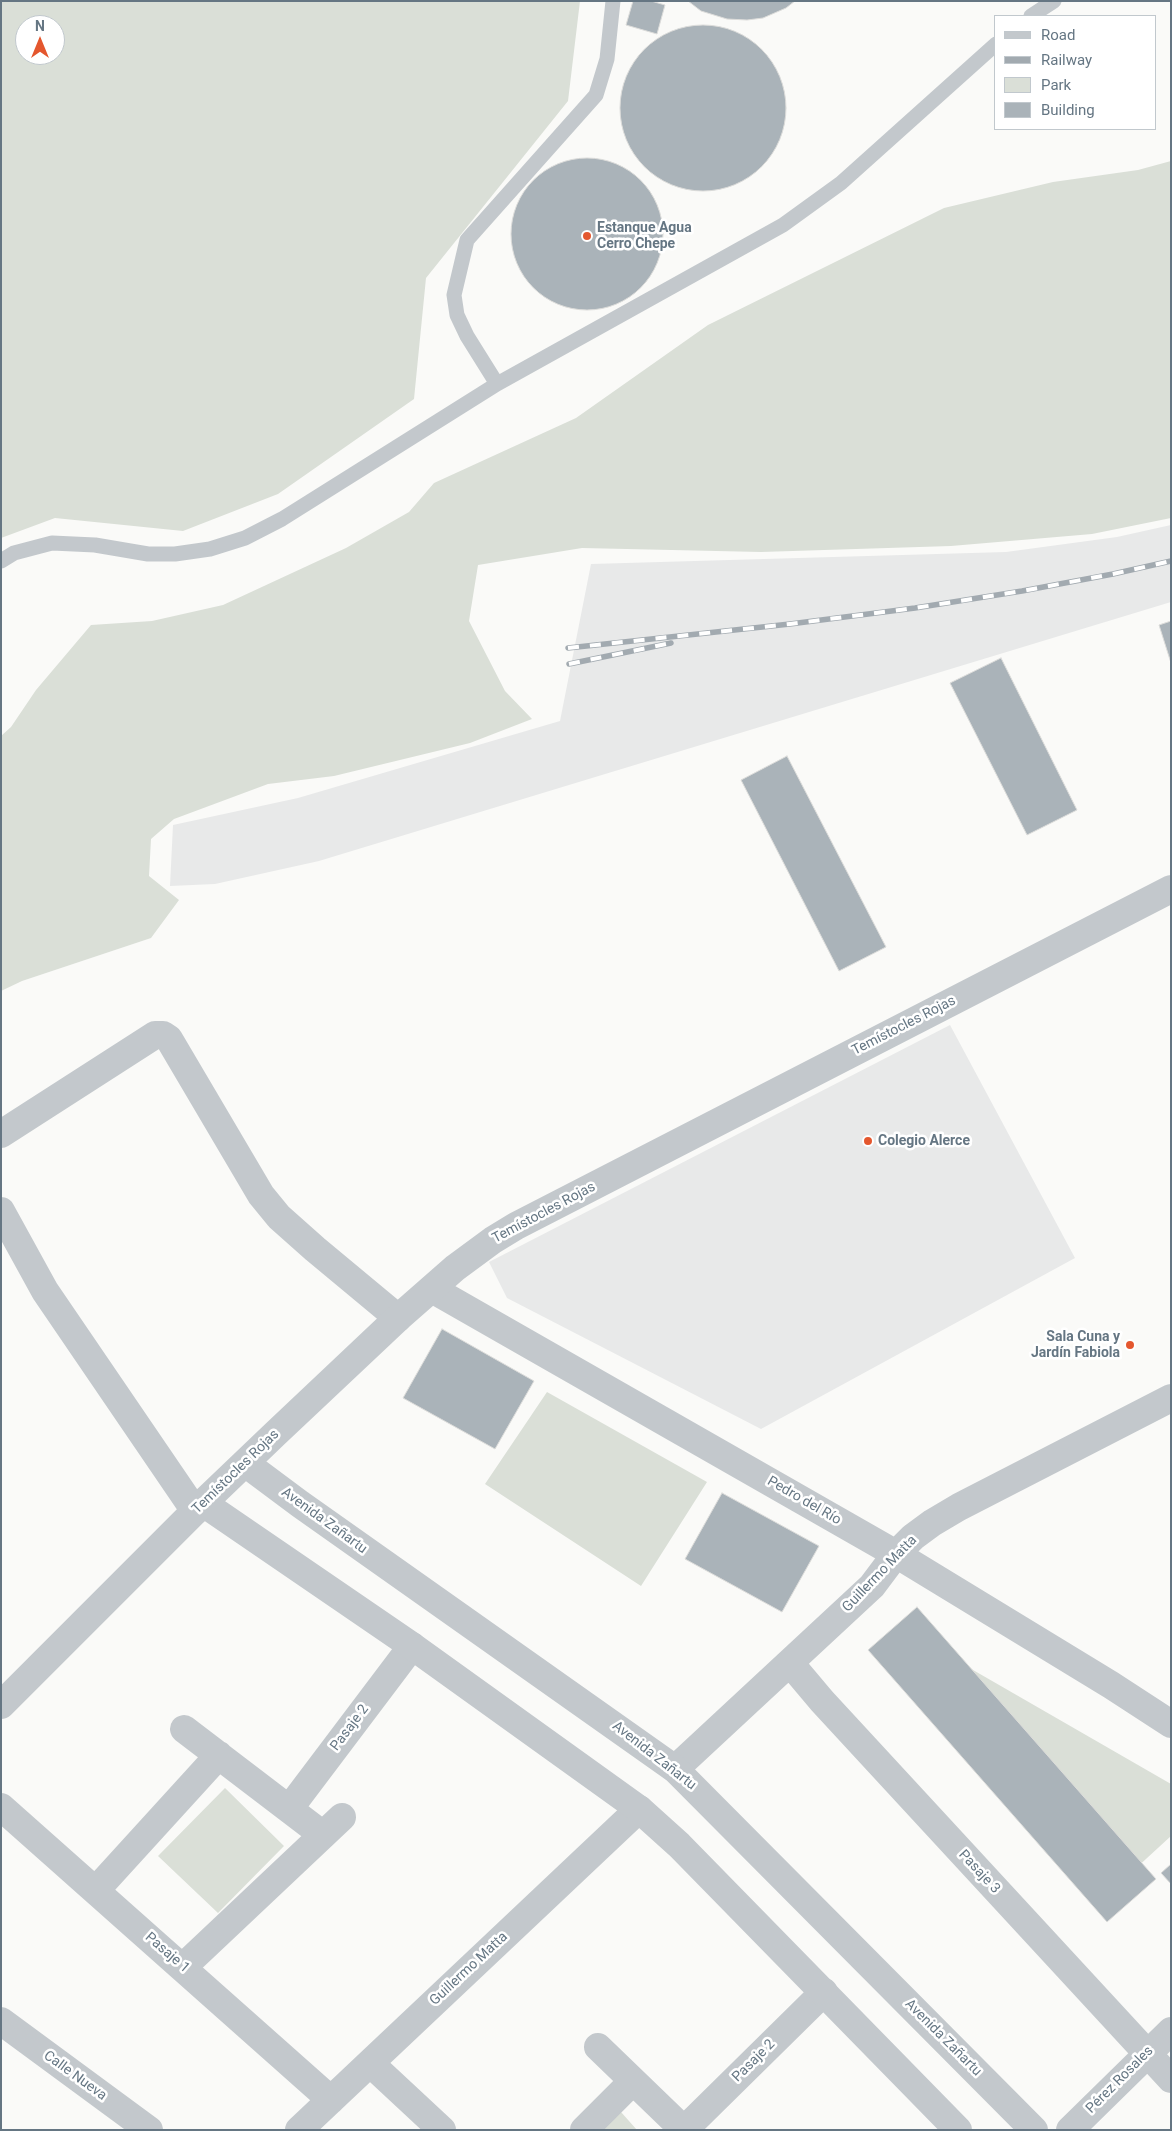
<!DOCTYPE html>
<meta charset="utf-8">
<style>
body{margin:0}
#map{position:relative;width:1172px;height:2131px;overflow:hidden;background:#fafaf8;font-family:Roboto,sans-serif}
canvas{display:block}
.frame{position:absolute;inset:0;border:2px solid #657683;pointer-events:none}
.legend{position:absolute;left:994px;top:15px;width:162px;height:115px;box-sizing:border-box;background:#fff;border:1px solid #c1c8cd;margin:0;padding:6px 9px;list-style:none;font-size:15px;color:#657683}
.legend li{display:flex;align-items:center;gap:10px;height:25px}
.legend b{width:25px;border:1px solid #c1c8cd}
.north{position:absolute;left:15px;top:15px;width:50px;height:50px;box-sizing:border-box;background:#fff;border:1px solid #c1c8cd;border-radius:50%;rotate:0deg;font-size:14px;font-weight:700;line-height:20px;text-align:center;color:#657683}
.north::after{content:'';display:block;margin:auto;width:18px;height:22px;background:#e4572e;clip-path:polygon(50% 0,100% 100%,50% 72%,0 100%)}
</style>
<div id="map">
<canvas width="1172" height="2131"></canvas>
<div class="frame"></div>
<ul class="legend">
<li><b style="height:6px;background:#c3c8cc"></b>Road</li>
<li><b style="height:6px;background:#a2aab0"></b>Railway</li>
<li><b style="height:14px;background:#dadfd7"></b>Park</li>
<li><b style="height:14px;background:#aab3b9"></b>Building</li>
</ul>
<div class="north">N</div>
</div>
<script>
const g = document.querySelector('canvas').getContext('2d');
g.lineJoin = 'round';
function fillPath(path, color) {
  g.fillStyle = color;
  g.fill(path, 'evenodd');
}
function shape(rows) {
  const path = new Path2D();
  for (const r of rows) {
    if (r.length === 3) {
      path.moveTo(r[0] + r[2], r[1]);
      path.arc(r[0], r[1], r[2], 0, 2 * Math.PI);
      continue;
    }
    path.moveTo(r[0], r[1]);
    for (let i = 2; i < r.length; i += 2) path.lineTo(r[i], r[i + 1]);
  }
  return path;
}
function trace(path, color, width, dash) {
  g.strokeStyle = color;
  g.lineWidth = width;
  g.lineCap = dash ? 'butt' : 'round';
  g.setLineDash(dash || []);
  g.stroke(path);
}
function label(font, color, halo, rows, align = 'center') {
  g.font = font + ' Roboto,sans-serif';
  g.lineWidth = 5;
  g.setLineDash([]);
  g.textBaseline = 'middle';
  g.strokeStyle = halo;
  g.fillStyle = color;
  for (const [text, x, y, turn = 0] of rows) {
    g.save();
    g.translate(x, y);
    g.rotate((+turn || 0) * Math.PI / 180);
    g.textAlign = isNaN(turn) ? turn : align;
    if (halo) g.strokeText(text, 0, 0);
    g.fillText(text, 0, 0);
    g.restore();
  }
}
fillPath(shape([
 [1171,525,1171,602,319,861,215,884,170,886,173,825,298,798,560,721,591,564,1006,552,1117,537],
 [950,1025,1075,1258,761,1429,507,1298,489,1262]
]), '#e8e9e9');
fillPath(shape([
 [1,1,580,1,568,101,426,278,414,399,278,494,183,531,55,518,1,538],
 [25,25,55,25,55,55,25,55],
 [1171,161,1171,518,1092,534,951,546,761,552,582,548,478,565,469,621,505,691,532,719,470,743,334,776,268,784,174,819,151,839,149,876,179,900,151,938,22,981,1,991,1,736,11,727,36,690,91,625,152,621,223,605,346,548,409,512,434,483,576,418,708,325,944,208,1053,182,1138,170],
 [547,1392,707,1482,641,1586,485,1484],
 [947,1655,1171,1784,1171,1836,1134,1870],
 [225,1788,284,1846,218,1913,158,1856],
 [621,2112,637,2130,602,2130]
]), '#dadfd7');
const building = shape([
 [633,1,651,1,665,5,657,34,626,25,633,1],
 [688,1,795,1,786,8,763,18,747,20,727,19,701,11,688,1],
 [703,108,83],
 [587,234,76],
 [1171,621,1171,663,1159,625,1171,621],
 [1001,658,1077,810,1027,835,950,683,1001,658],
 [787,756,886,947,839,971,741,780,787,756],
 [442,1329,534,1381,495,1449,403,1398,442,1329],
 [722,1493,819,1546,782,1612,685,1559,722,1493],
 [917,1607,1156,1879,1107,1922,868,1650,917,1607],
 [1171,1864,1171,1884,1161,1873,1171,1864]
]);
fillPath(building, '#aab3b9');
trace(building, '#dcdcda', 1);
trace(shape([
 [1031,16,1054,1],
 [497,384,467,336,457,315,454,295,467,240,596,95,607,59,613,1],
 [1,561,14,553,52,543,95,545,148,554,175,554,210,549,245,538,282,519,497,384,783,225,841,183,996,44]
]), '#c3c8cc', 15);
trace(shape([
 [1,1134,155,1035,163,1035,169,1039,261,1195,279,1217,315,1249,398,1318],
 [1,1211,45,1291,195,1511],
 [432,1289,896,1554,1111,1685,1171,1724],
 [790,1663,822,1701,1171,2079],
 [184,1729,323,1835],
 [675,1769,872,1586,896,1554,913,1537,932,1523,959,1507,1171,1398],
 [1,1807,331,2100],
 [289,1809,412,1646],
 [96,1890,219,1755],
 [183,1967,342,1817],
 [1,2021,149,2130],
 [598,2047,684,2130],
 [370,2063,442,2130],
 [299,2130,639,1809],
 [584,2130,633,2081],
 [684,2130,824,1992],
 [1070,2130,1171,2031]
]), '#c3c8cc', 28);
trace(shape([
 [245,1463,300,1504,675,1769,1034,2130],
 [203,1503,412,1646,639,1809,679,1845,958,2130],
 [1,1705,203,1503,275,1434,398,1318,455,1268,493,1240,516,1226,1171,889]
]), '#c3c8cc', 28);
const rail = shape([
 [568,648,790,624,915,608,1022,591,1113,574,1171,561],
 [569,664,671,643]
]);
trace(rail, '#a2aab0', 5.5);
trace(rail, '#fff', 4, [11]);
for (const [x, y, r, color] of [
 [587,236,5,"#e4572e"],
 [868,1141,5,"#e4572e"],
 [1130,1345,5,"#e4572e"]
]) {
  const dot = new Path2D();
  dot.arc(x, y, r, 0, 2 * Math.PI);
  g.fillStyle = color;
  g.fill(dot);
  trace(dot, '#fff', 2);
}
label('bold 14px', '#657683', '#fff', [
 ["Estanque Agua",597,228],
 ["Cerro Chepe",597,244],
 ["Colegio Alerce",878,1141],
 ["Sala Cuna y",1120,1337,"right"],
 ["Jardín Fabiola",1120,1353,"right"]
], 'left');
label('14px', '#657683', '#fff', [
 ["Temístocles Rojas",904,1026,-27],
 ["Temístocles Rojas",544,1213,-28],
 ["Temístocles Rojas",236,1472,-44],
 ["Pedro del Río",804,1501,30],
 ["Avenida Zañartu",324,1521,36],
 ["Guillermo Matta",880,1574,-46],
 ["Pasaje 2",350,1728,-53],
 ["Avenida Zañartu",654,1756,38],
 ["Pasaje 3",979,1872,47],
 ["Pasaje 1",167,1953,41],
 ["Guillermo Matta",469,1969,-43],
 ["Avenida Zañartu",943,2038,45],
 ["Pasaje 2",754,2061,-45],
 ["Calle Nueva",75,2076,36],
 ["Pérez Rosales",1120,2080,-45]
]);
</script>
